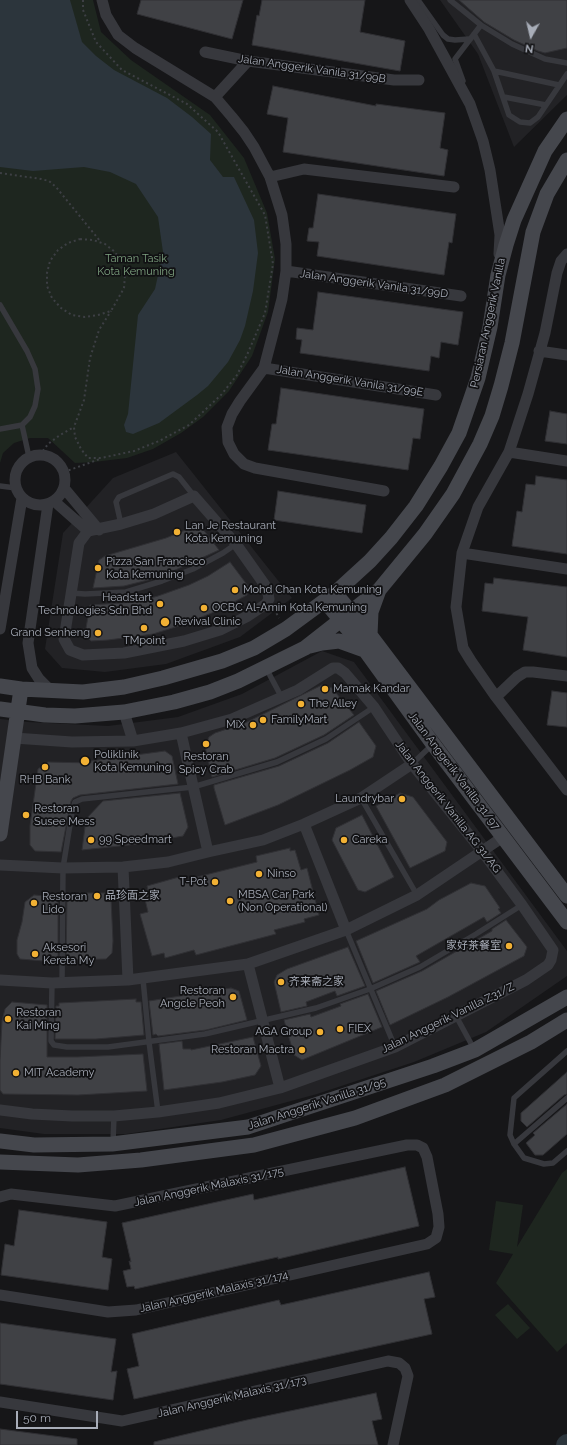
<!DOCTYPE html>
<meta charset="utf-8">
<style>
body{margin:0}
#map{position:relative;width:567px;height:1445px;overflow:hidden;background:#161618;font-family:Raleway,sans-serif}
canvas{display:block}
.north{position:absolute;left:511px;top:16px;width:40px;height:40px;-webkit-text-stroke:3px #111113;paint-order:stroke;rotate:188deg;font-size:11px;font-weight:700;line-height:16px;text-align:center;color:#a8adb8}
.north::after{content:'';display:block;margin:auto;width:14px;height:18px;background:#a8adb8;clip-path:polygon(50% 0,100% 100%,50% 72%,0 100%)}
.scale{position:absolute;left:16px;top:1411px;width:82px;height:18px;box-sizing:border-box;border:2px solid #a8adb8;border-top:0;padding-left:5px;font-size:12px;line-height:14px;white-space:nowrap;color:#a8adb8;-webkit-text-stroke:3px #111113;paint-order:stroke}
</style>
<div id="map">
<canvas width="567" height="1445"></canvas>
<div class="north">N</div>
<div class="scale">50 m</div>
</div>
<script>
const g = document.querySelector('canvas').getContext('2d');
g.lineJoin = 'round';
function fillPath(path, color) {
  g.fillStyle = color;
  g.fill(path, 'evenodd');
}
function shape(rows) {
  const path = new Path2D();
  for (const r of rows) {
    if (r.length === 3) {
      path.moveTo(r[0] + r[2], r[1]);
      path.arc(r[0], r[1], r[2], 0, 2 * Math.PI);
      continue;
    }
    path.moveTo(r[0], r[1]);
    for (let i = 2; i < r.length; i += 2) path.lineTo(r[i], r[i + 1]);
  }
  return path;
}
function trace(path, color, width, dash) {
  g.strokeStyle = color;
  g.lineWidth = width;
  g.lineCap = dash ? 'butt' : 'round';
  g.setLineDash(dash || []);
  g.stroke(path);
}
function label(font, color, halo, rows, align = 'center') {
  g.font = font + ' Raleway,"Noto Sans SC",sans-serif';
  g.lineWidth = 3.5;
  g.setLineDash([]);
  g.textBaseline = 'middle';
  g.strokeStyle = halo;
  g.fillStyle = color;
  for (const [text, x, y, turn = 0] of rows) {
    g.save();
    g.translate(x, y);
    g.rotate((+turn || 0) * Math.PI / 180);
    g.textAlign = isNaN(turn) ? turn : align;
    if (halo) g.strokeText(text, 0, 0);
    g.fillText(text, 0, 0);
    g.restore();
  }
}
fillPath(shape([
 [440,0,567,0,567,95,514,147,478,54],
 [176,452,292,598,240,637,166,664,105,672,62,668,45,649,63,533,113,478],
 [322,651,354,662,567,951,567,976,486,1032,414,1062,317,1094,221,1120,126,1134,44,1134,0,1128,0,719,28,722,108,726,178,717,242,694]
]), '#222225');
fillPath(shape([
 [0,0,93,0,101,32,131,60,210,115,244,158,267,213,275,259,268,312,252,356,229,391,203,417,181,433,153,449,127,458,94,462,75,463,48,438,30,438,14,443,3,453,0,463],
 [567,1169,567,1343,557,1352,496,1283,513,1254,489,1250,496,1201,523,1205,517,1247,562,1173],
 [508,1304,530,1328,517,1339,495,1315]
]), '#1e261f');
fillPath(shape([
 [0,0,70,0,82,42,96,56,114,70,167,98,192,117,211,134,210,160,223,177,234,177,254,220,258,253,253,291,245,326,240,340,228,362,208,386,197,395,159,423,133,434,126,432,124,425,128,414,138,315,155,289,163,252,158,217,136,184,110,172,84,167,33,171,0,167]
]), '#2c353c');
trace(shape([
 [566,1445,567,1444]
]), '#2c353c', 20);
const building = shape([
 [141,0,243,0,232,39,137,14,141,0],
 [262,0,365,0,360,32,405,41,400,71,252,45,257,15,259,16,262,0],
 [459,0,567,0,567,48,545,53,538,51,514,40,484,22,459,0],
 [273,86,376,106,376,104,445,113,440,148,448,150,444,176,283,152,288,118,267,114,273,86],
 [318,194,456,214,452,243,449,242,444,275,317,256,319,242,307,241,309,228,313,228,318,194],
 [318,292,463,312,458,345,441,342,439,358,431,356,429,371,300,353,302,340,296,339,297,328,313,330,318,292],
 [281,388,424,409,420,439,413,438,408,470,268,450,272,424,276,424,281,388],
 [550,411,567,414,567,444,545,441,550,411],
 [536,476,567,480,567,554,512,546,517,511,522,512,526,484,535,485,536,476],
 [278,491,366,505,362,533,274,520,278,491],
 [195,526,202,528,219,550,160,577,124,586,93,588,99,560,105,556,166,538,195,526],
 [230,562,248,586,247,595,219,610,182,625,153,634,139,636,108,640,91,641,85,634,90,605,137,602,158,596,189,585,208,576,230,562],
 [494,578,567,587,567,657,523,650,528,617,482,611,485,583,493,584,494,578],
 [322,685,332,688,354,715,324,735,275,758,212,777,205,746,209,737,215,733,245,723,322,685],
 [552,691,567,693,567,727,547,725,552,691],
 [359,722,376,746,373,757,350,770,278,805,225,825,214,788,214,785,279,766,328,743,359,722],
 [165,751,172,756,178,784,80,795,73,798,71,801,61,852,35,851,30,845,30,826,38,769,48,762,91,763,91,761,165,751],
 [180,793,188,827,183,836,138,844,82,850,86,819,103,801,180,793],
 [400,793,413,797,447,842,445,851,410,868,376,806,400,793],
 [362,815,394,877,365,892,358,890,332,840,336,828,362,815],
 [290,848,290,851,295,850,301,870,307,868,319,915,304,919,305,922,274,930,276,934,196,955,194,950,165,958,164,953,152,956,140,914,148,912,143,891,148,890,147,886,179,877,181,881,257,862,256,856,290,848],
 [471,883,485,886,500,908,498,909,501,913,487,922,484,917,416,956,420,962,373,983,356,941,427,909,439,900,471,883],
 [76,893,105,893,111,899,113,941,112,953,106,959,66,960,67,897,76,898,76,893],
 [34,895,58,897,58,960,56,960,56,962,20,959,17,954,17,940,22,922,25,902,34,895],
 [506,920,527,947,524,956,448,997,390,1025,376,991,422,971,492,931,492,929,506,920],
 [348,947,365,986,337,996,335,991,306,1002,307,1006,281,1012,274,982,277,975,287,969,348,947],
 [231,988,239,991,247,1020,206,1030,158,1036,156,1034,153,1035,149,1001,231,988],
 [368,994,382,1027,302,1060,294,1055,284,1020,310,1014,311,1017,341,1006,340,1004,368,994],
 [136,999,136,1002,141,1002,144,1035,96,1039,55,1039,56,1006,59,1006,59,1003,136,999],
 [12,1002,47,1005,47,1057,77,1057,143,1054,147,1091,78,1095,3,1094,0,1090,0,1060,2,1021,5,1009,12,1002],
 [253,1037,261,1066,255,1075,222,1082,164,1090,159,1044,182,1041,183,1049,191,1049,191,1050,253,1037],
 [567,1072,567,1094,564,1095,527,1127,521,1121,521,1113,567,1072],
 [567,1104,567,1134,543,1155,535,1155,526,1143,535,1135,533,1133,567,1104],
 [405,1167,419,1226,278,1259,278,1257,135,1289,134,1286,127,1287,123,1271,131,1269,129,1261,131,1262,122,1223,253,1194,254,1200,405,1167],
 [19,1210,107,1222,102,1257,112,1259,108,1290,1,1275,5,1244,14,1246,19,1210],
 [429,1272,435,1297,424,1299,432,1334,134,1399,127,1369,139,1366,132,1334,279,1300,281,1305,429,1272],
 [0,1323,116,1339,111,1372,117,1371,113,1400,0,1384,0,1323],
 [376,1393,382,1419,372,1421,378,1445,154,1445,154,1442,183,1435,247,1420,376,1393],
 [0,1429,77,1439,77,1445,0,1445,0,1429]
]);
fillPath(building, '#404145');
trace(building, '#303034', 1);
trace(shape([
 [83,0,83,10,96,42,122,70,187,104,218,132,265,215,273,264,265,313,247,355,237,375,221,395,189,425,159,441,134,451,101,458,88,458,81,449,75,437,74,427,84,400,90,358,99,330,111,311],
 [0,173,41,179,49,181,56,187,100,241],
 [80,239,93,240,105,244,115,252,122,263,125,275,124,288,111,311,98,315,85,317,72,315,61,308,52,298,47,286,47,273,50,261,58,250,68,243,80,239],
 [40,455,48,444,60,435,74,427],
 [64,472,100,459],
 [274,609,279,618]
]), '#3d3f44', 2, [2, 3]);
trace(shape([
 [418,0,443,35,448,39,455,40,469,39],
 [450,0,481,25,512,44,545,59,567,63],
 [474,34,494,71,509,115,520,122,530,123,538,117,567,74],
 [494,71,559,85],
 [463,81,455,59,481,25],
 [504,97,546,105],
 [0,305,27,351,35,369,38,389,35,406,30,417,22,425,0,429],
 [22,425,29,457],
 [0,486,16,488],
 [121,524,116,502,119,497,173,474,179,477,194,496],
 [71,593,85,594,126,592,162,581,193,569,223,553,236,544],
 [266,668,282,698],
 [412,764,432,745],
 [361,798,417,895],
 [346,930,395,1047],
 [143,979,149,1042,158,1112],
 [52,983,51,1041,54,1045,67,1047,108,1047,205,1034,316,1008,370,989,420,967,476,934,522,905],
 [62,983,63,868,72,812,75,802,82,799,193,787,277,762,326,739,374,707],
 [456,1016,474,1049],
 [567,1051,514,1098,510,1135,514,1144,524,1158,544,1164,553,1163,567,1151],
 [113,1142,114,1116],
 [514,1144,567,1098]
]), '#37383d', 5.5);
trace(shape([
 [102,0,106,15,118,35,135,48,215,97,232,117,244,132,254,147,270,177,282,215,286,244,286,271,282,299,264,368,240,401,232,414,227,427,228,442,234,454,244,464,255,468,384,491],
 [410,0,429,29,470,104,483,141,490,170,500,235,499,254],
 [205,52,248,61,394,80,419,80],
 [215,97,248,61],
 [270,177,304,169,454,187],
 [567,254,561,261,557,273,545,333,528,394,509,452,478,507,462,553,456,607,463,648,471,661,496,697,567,790],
 [286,271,461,296],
 [539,351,567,355],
 [264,368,436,395],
 [509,452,567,461],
 [40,480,25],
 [64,488,99,530],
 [194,496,236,544,267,588,269,599,266,604,248,616,220,630,184,641,124,653,83,655,70,650,64,639,79,543,88,531,121,524,154,514,194,496],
 [54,501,88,531],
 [48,504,28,643,32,668,39,679,51,691],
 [462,553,567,569],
 [0,629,22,498],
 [496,697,517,677,525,672,533,672,567,676],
 [124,712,133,741],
 [181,733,208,852],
 [304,824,346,930],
 [0,865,63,868,123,867,168,862,208,852,263,840,304,824,361,798,412,764],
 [123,867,128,980],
 [248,964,280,1088],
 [0,980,52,983,128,980,248,964,346,930,417,895,503,837],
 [0,1110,32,1114,72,1116,114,1116,158,1112,219,1103,280,1088,395,1047,526,980,548,965,551,960,553,950,522,905,482,851,412,764,374,707,345,673,338,668,333,668,298,690,232,719,181,733,133,741,72,742,14,738],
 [0,1197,11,1194,115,1206,407,1145,417,1145,423,1148,427,1157,438,1214,439,1227,436,1238,427,1244,136,1310,108,1312,0,1295],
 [0,1402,122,1421,388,1361,399,1363,405,1368,408,1376,393,1445]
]), '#37383d', 11);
trace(shape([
 [335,593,370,635,567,896],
 [325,601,365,650,433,744,567,922],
 [370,635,371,612,379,590],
 [310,646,322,643,339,641,364,650],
 [0,686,21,689,83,692,124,687,163,678,222,661,254,648,286,629,335,593,370,561,391,538,416,506,441,466,459,433,478,378,490,327,498,275,506,245,514,220,545,151,567,119],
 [0,709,45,715,75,716,124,712,174,702,210,692,238,681,305,648,379,590,425,534,453,494,480,444,492,416,501,386,512,343,533,232,547,194,567,160],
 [0,834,21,689],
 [0,1141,34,1145,112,1144,248,1127,433,1066,475,1050,567,997],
 [0,1162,78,1165,141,1160,254,1145,355,1118,445,1085,531,1042,567,1020]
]), '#45474d', 15);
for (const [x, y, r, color] of [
 [177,532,4,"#f2b134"],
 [98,568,4,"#f2b134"],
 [235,590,4,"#f2b134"],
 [160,604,4,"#f2b134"],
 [204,608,4,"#f2b134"],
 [165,622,5,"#f2b134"],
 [144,628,4,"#f2b134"],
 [98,633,4,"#f2b134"],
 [325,689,4,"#f2b134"],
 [301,704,4,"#f2b134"],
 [263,720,4,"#f2b134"],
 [253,725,4,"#f2b134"],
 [206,744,4,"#f2b134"],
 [85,761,5,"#f2b134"],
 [45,767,4,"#f2b134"],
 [402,799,4,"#f2b134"],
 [26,815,4,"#f2b134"],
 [91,840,4,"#f2b134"],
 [344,840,4,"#f2b134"],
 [259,874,4,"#f2b134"],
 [215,882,4,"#f2b134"],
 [97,896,4,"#f2b134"],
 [230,901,4,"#f2b134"],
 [34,903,4,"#f2b134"],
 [509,946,4,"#f2b134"],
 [35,954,4,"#f2b134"],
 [281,982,4,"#f2b134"],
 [233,997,4,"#f2b134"],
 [8,1019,4,"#f2b134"],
 [340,1029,4,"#f2b134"],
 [320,1032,4,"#f2b134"],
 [302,1050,4,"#f2b134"],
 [16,1073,4,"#f2b134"]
]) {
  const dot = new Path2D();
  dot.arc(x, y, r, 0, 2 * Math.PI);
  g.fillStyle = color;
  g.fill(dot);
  trace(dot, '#111113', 1.5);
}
label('11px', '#a8adb8', '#111113', [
 ["Jalan Anggerik Vanila 31/99B",312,69,8],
 ["Jalan Anggerik Vanila 31/99D",374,284,8],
 ["Persiaran Anggerik Vanilla",488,323,-78],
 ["Jalan Anggerik Vanila 31/99E",350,381,9],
 ["Jalan Anggerik Vanilla 31/97",454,771,53],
 ["Jalan Anggerik Vanilla AG 31/AG",448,807,52],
 ["Jalan Anggerik Vanilla Z31/Z",448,1018,-26],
 ["Jalan Anggerik Vanilla 31/95",317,1104,-18],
 ["Jalan Anggerik Malaxis 31/175",209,1187,-12],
 ["Jalan Anggerik Malaxis 31/174",214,1292,-13],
 ["Jalan Anggerik Malaxis 31/173",232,1397,-13]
]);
label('11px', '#7fa381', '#111113', [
 ["Taman Tasik",136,259],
 ["Kota Kemuning",136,272]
]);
label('11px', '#a8adb8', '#111113', [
 ["Lan Je Restaurant",185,526],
 ["Kota Kemuning",185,539],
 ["Pizza San Francisco",106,562],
 ["Kota Kemuning",106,575],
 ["Mohd Chan Kota Kemuning",243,590],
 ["Headstart",152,598,"right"],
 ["Technologies Sdn Bhd",152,611,"right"],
 ["OCBC Al-Amin Kota Kemuning",212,608],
 ["Revival Clinic",174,622],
 ["Grand Senheng",90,633,"right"],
 ["TMpoint",144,641,"center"],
 ["Mamak Kandar",333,689],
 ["The Alley",309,704],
 ["FamilyMart",271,720],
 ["MiX",245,725,"right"],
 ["Poliklinik",94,755],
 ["Kota Kemuning",94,768],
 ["Restoran",206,757,"center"],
 ["Spicy Crab",206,770,"center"],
 ["RHB Bank",45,780,"center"],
 ["Laundrybar",394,799,"right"],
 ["Restoran",34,809],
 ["Susee Mess",34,822],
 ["99 Speedmart",99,840],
 ["Careka",352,840],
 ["Ninso",267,874],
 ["T-Pot",207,882,"right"],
 ["MBSA Car Park",238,895],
 ["(Non Operational)",238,908],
 ["品珍面之家",105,896],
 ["Restoran",42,897],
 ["Lido",42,910],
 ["家好茶餐室",501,946,"right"],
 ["Aksesori",43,948],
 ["Kereta My",43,961],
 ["齐来斋之家",289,982],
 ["Restoran",225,991,"right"],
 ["Angcle Peoh",225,1004,"right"],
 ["Restoran",16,1013],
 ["Kai Ming",16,1026],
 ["FIEX",348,1029],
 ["AGA Group",312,1032,"right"],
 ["Restoran Mactra",294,1050,"right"],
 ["MIT Academy",24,1073]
], 'left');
</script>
